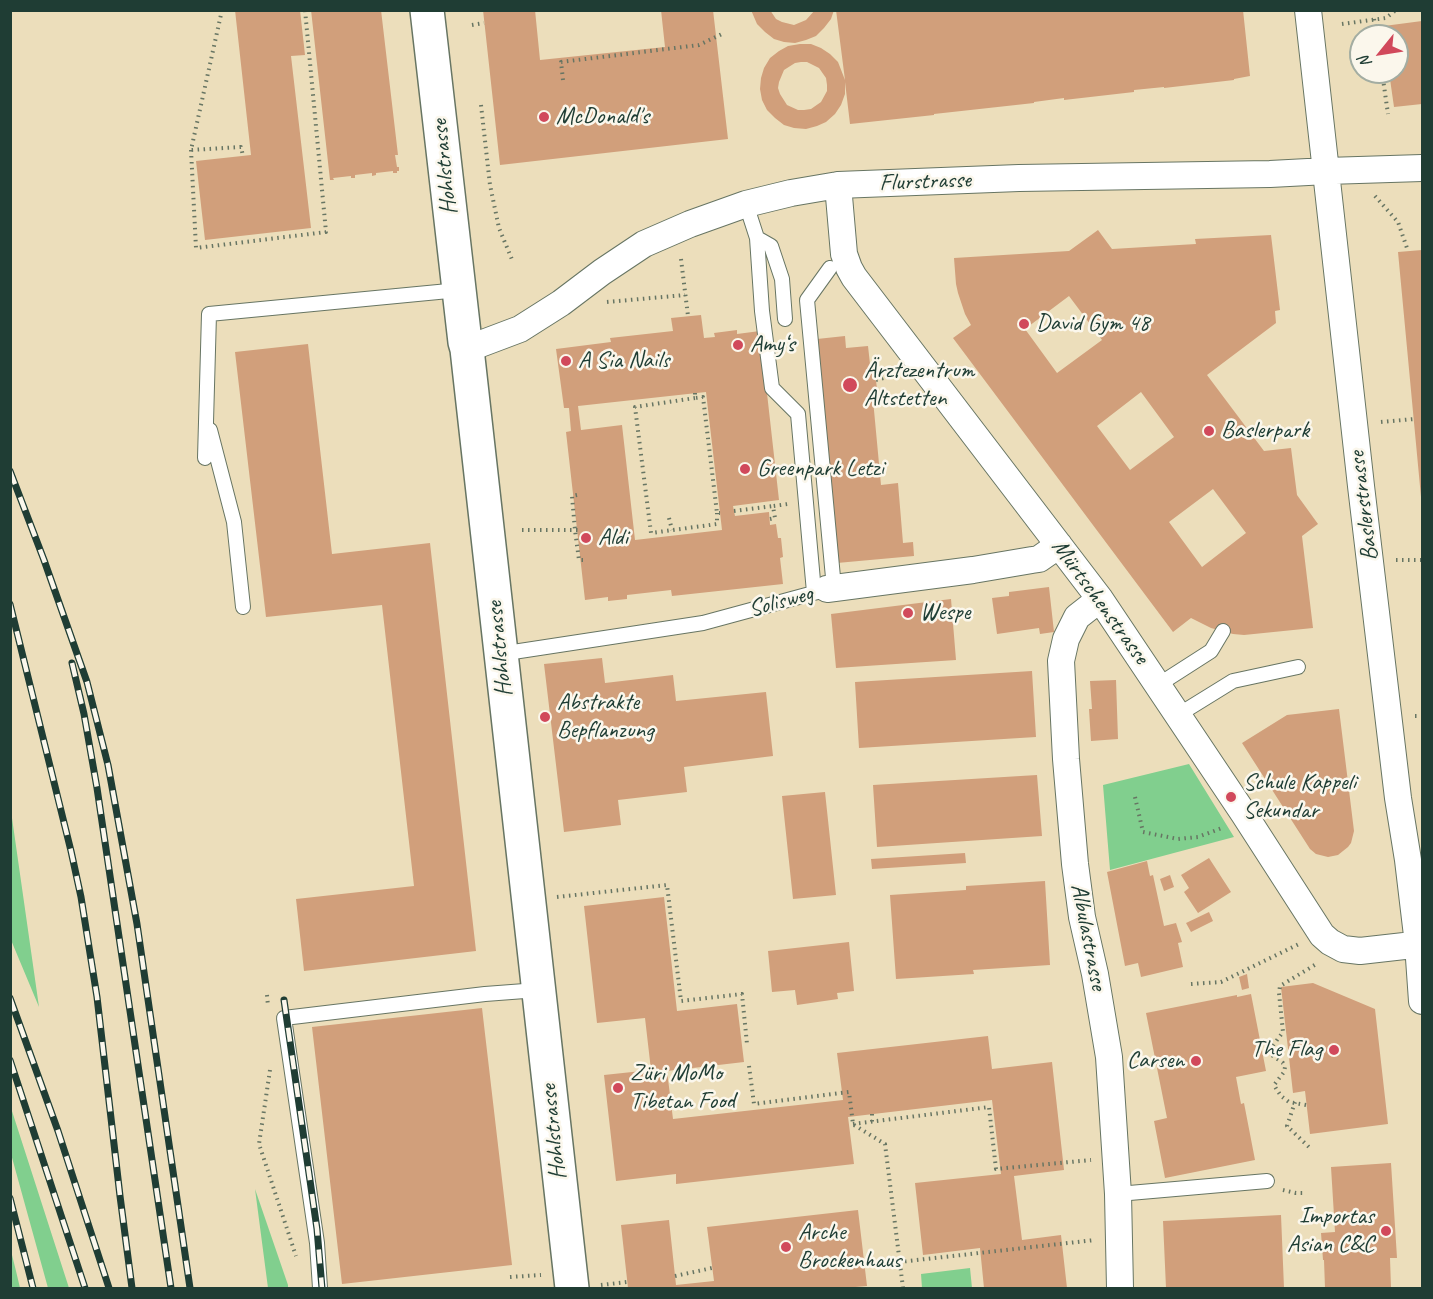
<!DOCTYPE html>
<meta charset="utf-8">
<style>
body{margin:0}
#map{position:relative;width:1433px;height:1299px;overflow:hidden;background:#ecdebb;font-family:Caveat,sans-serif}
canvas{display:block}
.frame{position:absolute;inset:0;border:12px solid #1f3d34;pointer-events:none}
.north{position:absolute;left:1349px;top:24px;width:60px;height:60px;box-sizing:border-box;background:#fbf7ec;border:2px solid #a3ada2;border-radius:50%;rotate:240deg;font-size:16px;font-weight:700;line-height:24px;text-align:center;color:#1f3d34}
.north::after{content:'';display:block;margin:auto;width:21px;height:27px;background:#d1495b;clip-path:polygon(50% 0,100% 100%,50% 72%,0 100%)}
</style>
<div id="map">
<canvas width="1433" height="1299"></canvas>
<div class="frame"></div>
<div class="north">N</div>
</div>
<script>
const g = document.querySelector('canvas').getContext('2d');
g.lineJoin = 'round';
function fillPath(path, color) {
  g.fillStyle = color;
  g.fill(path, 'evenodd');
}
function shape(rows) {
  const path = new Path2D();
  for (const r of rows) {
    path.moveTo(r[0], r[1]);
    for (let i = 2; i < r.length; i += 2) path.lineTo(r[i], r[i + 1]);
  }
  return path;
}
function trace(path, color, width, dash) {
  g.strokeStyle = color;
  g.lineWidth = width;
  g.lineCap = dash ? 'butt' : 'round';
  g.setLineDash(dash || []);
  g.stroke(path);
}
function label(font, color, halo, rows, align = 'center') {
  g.font = font + ' Caveat,sans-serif';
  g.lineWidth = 5;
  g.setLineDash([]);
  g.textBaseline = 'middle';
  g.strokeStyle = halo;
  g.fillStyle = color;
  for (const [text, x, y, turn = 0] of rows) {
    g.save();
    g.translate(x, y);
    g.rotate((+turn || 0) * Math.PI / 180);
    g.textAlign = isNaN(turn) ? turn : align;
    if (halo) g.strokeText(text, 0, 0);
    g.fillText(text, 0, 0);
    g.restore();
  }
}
fillPath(shape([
 [1189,764,1234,837,1110,870,1103,785],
 [10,810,11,811,39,1007,11,940],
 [11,1108,69,1288,48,1288,11,1154],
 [255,1189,288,1285,288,1288,268,1288],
 [11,1251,16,1271,20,1288,11,1288],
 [970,1268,972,1288,922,1288,921,1274]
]), '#81cf8e');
fillPath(shape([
 [235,10,300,10,305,55,291,56,311,228,205,240,196,161,251,155],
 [311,10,381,10,398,155,395,155,397,167,399,167,399,171,397,171,397,173,393,173,393,171,376,173,376,175,372,176,372,173,355,175,355,178,351,178,351,176,333,178,334,180,330,180],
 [483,10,535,10,540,60,665,47,661,10,713,10,728,139,500,165],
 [751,10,770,10,776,19,782,22,794,25,806,20,815,10,834,10,831,19,824,28,816,36,806,40,795,43,784,42,774,39,765,32,757,24],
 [836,10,1243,10,1250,76,1234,79,1234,80,1164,88,1164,87,1134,90,1134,92,1064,100,1064,98,1034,102,1034,103,934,114,934,115,850,124,845,82,845,94,841,105,835,114,826,122,817,126,806,129,794,128,784,125,775,118,767,110,762,100,760,89,761,78,764,68,770,58,779,51,788,46,800,44,811,44,821,48,830,54,838,62,845,80],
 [801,62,807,62,819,68,826,78,827,85,827,91,821,102,811,109,804,110,798,110,787,105,780,94,778,88,779,82,784,70,795,63],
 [1422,21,1422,104,1394,107,1389,72,1397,72,1397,36,1385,36,1384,26],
 [1098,230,1112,249,1196,244,1195,239,1271,235,1280,310,1275,311,1276,323,1207,375,1264,451,1291,448,1297,495,1318,524,1302,536,1313,628,1244,635,1233,634,1211,628,1191,618,1173,632,953,338,971,325,965,314,958,293,956,284,954,258,1069,251],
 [1069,296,1102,340,1057,373,1025,329],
 [1141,392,1174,437,1130,470,1097,426],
 [1213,489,1246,533,1202,567,1169,522],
 [1422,250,1422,497,1421,497,1398,252],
 [701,315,704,338,715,337,714,333,737,330,737,334,760,331,779,500,733,506,735,516,769,512,770,525,776,524,778,538,781,538,783,557,780,558,783,584,672,596,671,590,627,595,627,599,608,601,608,597,585,600,566,432,571,431,569,408,564,408,556,349,611,342,610,338,673,331,671,318],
 [706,392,722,530,635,540,622,425,581,430,578,406],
 [845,336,846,348,868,346,870,364,874,364,877,389,872,389,881,485,898,483,903,543,913,542,914,556,837,563,817,339],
 [308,344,332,554,430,543,476,951,304,971,296,899,414,886,382,605,266,617,235,352],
 [1049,587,1054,632,1040,634,1039,628,997,634,992,598,1009,596,1009,592],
 [951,599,956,660,836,668,831,614],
 [602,658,605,683,673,675,676,701,766,692,773,756,684,767,687,792,618,800,621,825,564,832,544,664],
 [1032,671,1036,737,859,748,855,682],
 [1116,680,1118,739,1091,741,1089,709,1092,709,1090,681],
 [1339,709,1354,831,1351,843,1348,847,1338,855,1328,857,1316,854,1310,849,1242,743,1287,715],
 [1037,775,1042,836,877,847,873,785],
 [825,792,836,895,793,899,782,796],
 [965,853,966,863,872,869,871,859],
 [1209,858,1231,892,1198,913,1184,892,1189,888,1181,875],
 [1147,861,1150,876,1153,875,1164,926,1176,923,1182,942,1178,943,1183,967,1141,977,1138,963,1125,966,1107,872],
 [1170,875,1174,887,1164,891,1160,879],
 [1045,881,1050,965,973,970,974,974,896,979,890,895,966,890,966,886],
 [664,897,677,1011,737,1004,744,1062,667,1071,673,1119,843,1100,837,1053,988,1036,992,1069,1052,1062,1064,1170,1014,1176,1022,1240,1061,1235,1067,1288,984,1288,980,1248,923,1255,915,1183,1001,1174,992,1100,848,1117,854,1164,676,1184,676,1174,616,1181,604,1075,651,1070,645,1018,597,1023,584,906],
 [1209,912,1213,921,1191,932,1186,923],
 [849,942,854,991,837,993,838,999,797,1005,795,990,772,992,768,951],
 [1247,974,1249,988,1242,990,1239,977],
 [1313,983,1375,1009,1388,1124,1310,1134,1305,1091,1293,1093,1281,987],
 [1251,994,1266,1071,1236,1077,1241,1104,1244,1103,1255,1160,1165,1178,1154,1121,1167,1118,1146,1013,1237,995,1237,997],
 [482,1008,512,1265,342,1284,312,1027],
 [1391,1163,1397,1258,1390,1258,1391,1288,1325,1288,1324,1260,1323,1260,1321,1233,1335,1232,1331,1167],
 [858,1210,867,1286,844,1288,628,1288,621,1225,669,1220,676,1285,714,1281,707,1227],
 [1281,1215,1284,1288,1166,1288,1163,1221]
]), '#d19f7b');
const service = shape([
 [746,204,757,238,762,311,772,388,798,414,814,592],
 [757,238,771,246,782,279,785,319],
 [830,268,807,300,834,588],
 [210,430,234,522,243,607],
 [205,458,209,314,459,290],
 [500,654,703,623,821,591],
 [1158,685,1211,651,1223,631],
 [1178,715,1233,681,1298,667],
 [1118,1194,1267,1181],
 [320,1288,317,1243,284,1018,485,994,538,990]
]);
const minor = shape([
 [1308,10,1361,486,1398,798,1408,860,1418,944,1422,1001],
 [838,185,844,254,849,268,854,277,1100,599,1244,814,1322,935,1330,942,1343,949,1360,951,1422,944],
 [467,349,520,329,561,303,602,272,644,244,690,224,746,204,791,193,838,185,1019,178,1270,174,1327,171,1422,168],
 [827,589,973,570,1032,560,1039,559,1059,545],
 [1100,599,1077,617,1066,639,1061,661,1066,759,1075,864,1082,917,1095,974,1109,1057,1118,1194,1120,1288]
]);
const tertiary = shape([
 [427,10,465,342,467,349,572,1288]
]);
trace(service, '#677563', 16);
trace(minor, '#677563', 28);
trace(tertiary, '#677563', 36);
trace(shape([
 [222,10,191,150,241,147,243,156],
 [1374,19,1377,36],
 [1342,24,1386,18,1396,10],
 [472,25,484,23],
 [1382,72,1388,114],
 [563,80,561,62,699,45,722,34],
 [481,105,490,185,499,228,513,262],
 [191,150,196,248,326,232,305,10],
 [1375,196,1398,222,1408,251],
 [681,259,688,316],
 [607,302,685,295],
 [876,380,895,375],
 [695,393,695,398,703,397,717,513,720,513],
 [695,398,635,407,651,533,717,524,717,513],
 [1381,422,1414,419],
 [577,495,572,496,575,530,579,560,584,560],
 [734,511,773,506],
 [669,518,672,530],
 [770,519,775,518,773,506,788,504],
 [522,530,580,530],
 [1396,560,1422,560],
 [1415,716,1422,716],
 [1135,797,1143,832,1178,839,1198,837,1222,828],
 [557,897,667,885,681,1001,742,994,747,1044],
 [1191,984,1221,982,1299,944],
 [267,995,268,1006],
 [749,1066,754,1104,849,1092,853,1124],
 [270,1070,259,1144,296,1256],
 [1295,1102,1287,1126,1312,1150],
 [1306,1105,1289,1102,1281,1096,1277,1090,1274,1085,1284,1072,1285,1067,1283,1063,1273,1056,1271,1048,1283,1032,1279,993,1280,986,1318,963],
 [872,1114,872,1122],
 [853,1124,989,1107,996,1169,1091,1160],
 [854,1125,885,1144,903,1288],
 [1283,1190,1296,1193,1306,1193],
 [899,1262,1095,1240],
 [675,1276,712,1268],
 [510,1277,541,1275],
 [601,1285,627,1282]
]), '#677563', 4, [1.5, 4.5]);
trace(service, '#fff', 14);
trace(minor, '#fff', 26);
trace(tertiary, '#fff', 33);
const rail = shape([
 [10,471,44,560,87,682,108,765,137,924,190,1288],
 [10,604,71,851,81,897,97,997,120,1196,132,1288],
 [72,663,84,714,97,788,171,1288],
 [10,998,58,1131,109,1288],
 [284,1000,317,1229,322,1288],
 [10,1060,85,1288],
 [10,1198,33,1288]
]);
trace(rail, '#1f3d34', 7);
trace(rail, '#fbf7ec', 4.5, [14]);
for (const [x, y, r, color] of [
 [544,117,6,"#d1495b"],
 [1024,324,6,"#d1495b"],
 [738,345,6,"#d1495b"],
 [566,361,6,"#d1495b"],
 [850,385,8,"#d1495b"],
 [1209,431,6,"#d1495b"],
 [745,469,6,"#d1495b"],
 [586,538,6,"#d1495b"],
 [908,613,6,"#d1495b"],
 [545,717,6,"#d1495b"],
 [1231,797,6,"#d1495b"],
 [1334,1050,6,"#d1495b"],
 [1196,1061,6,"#d1495b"],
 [618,1088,6,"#d1495b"],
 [1386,1231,6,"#d1495b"],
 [786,1247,6,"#d1495b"]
]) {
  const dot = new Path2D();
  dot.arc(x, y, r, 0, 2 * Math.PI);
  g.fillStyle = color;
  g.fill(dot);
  trace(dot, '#fbf7ec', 2);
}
label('24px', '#1f3d34', '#fbf7ec', [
 ["McDonald's",556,117],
 ["David Gym 48",1036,324],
 ["Amy‘s",750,345],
 ["A Sia Nails",578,361],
 ["Ärztezentrum",864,371],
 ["Altstetten",864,399],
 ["Baslerpark",1221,431],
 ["Greenpark Letzi",757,469],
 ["Aldi",598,538],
 ["Wespe",920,613],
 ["Abstrakte",557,703],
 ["Bepflanzung",557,731],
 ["Schule Kappeli",1243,783],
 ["Sekundar",1243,811],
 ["The Flag",1322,1050,"right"],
 ["Carsen",1184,1061,"right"],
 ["Züri MoMo",630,1074],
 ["Tibetan Food",630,1102],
 ["Importas",1374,1217,"right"],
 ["Asian C&C",1374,1245,"right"],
 ["Arche",798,1233],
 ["Brockenhaus",798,1261]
], 'left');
label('24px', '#1f3d34', '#fbf7ec', [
 ["Hohlstrasse",445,167,-96],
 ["Flurstrasse",925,182,-2],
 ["Baslerstrasse",1364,506,-97],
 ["Solisweg",781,602,-15],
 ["Mürtschenstrasse",1100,602,54],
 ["Hohlstrasse",500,649,-96],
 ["Albulastrasse",1088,937,79],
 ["Hohlstrasse",554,1132,-96]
]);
</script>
